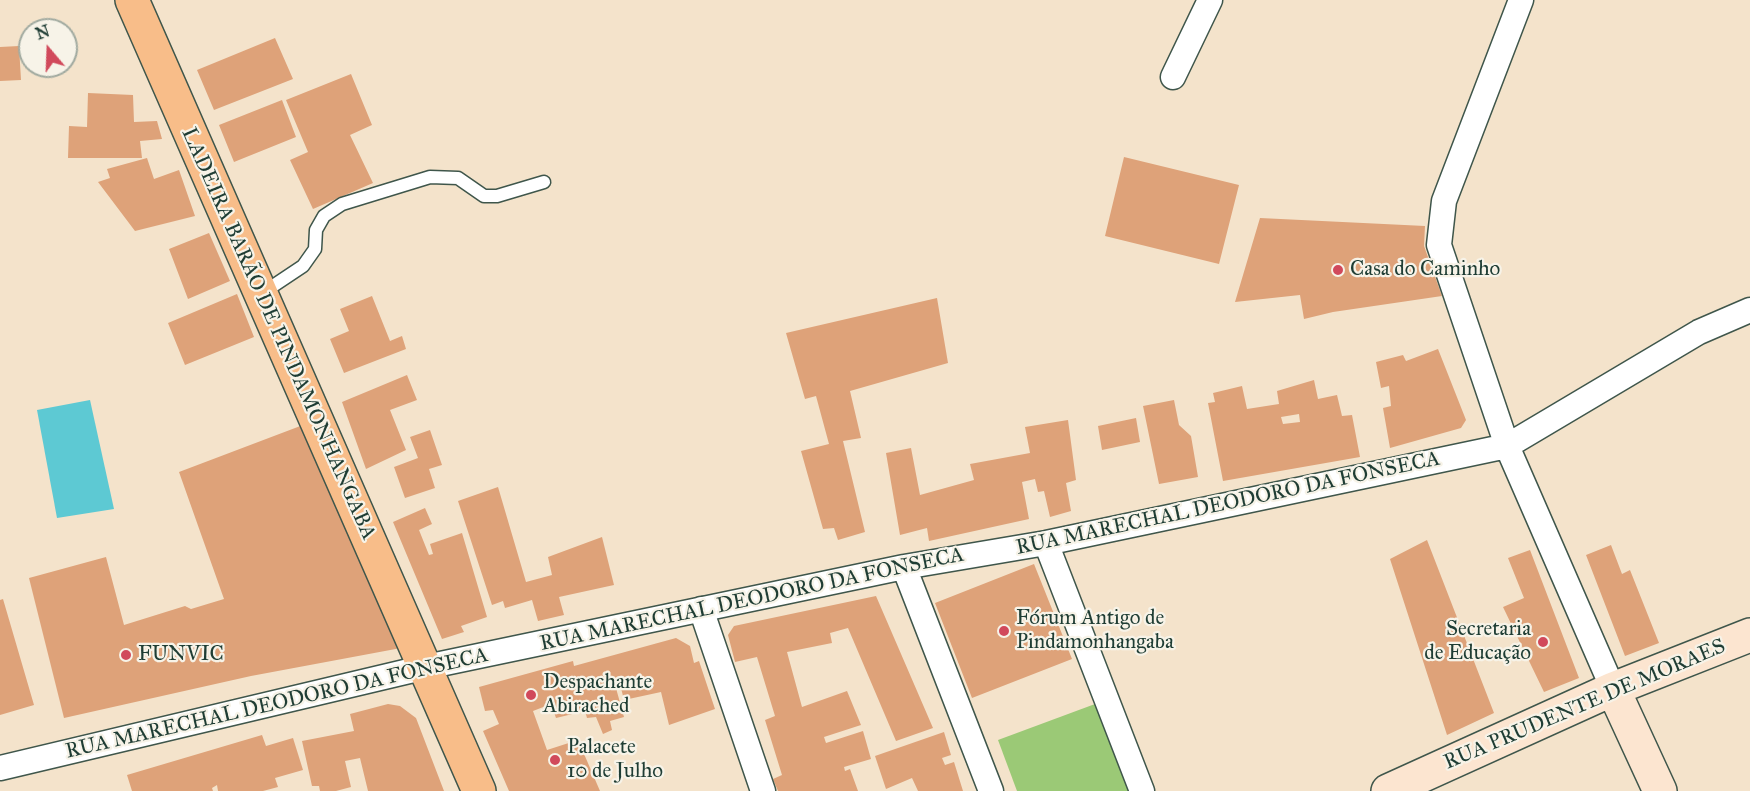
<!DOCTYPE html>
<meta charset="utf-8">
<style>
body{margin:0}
#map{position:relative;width:1750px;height:791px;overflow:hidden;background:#f4e3cb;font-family:"IM FELL Great Primer",serif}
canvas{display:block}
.north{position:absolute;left:18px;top:18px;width:60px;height:60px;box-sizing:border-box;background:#f7f3e8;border:2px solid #a1aaa0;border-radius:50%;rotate:341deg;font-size:16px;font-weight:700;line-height:24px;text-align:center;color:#1f3d34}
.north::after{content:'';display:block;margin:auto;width:21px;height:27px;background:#d1495b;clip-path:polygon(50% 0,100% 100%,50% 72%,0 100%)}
</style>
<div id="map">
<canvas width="1750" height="791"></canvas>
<div class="north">N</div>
</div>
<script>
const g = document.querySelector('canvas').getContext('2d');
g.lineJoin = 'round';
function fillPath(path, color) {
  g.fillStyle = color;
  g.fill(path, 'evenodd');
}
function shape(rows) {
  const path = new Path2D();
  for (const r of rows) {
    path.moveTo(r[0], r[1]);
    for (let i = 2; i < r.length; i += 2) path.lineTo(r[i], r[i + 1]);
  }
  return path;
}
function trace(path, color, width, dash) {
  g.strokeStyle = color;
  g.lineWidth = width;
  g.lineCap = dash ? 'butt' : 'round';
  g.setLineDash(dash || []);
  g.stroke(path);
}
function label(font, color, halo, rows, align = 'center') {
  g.font = font + ' "IM FELL Great Primer",serif';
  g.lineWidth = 4.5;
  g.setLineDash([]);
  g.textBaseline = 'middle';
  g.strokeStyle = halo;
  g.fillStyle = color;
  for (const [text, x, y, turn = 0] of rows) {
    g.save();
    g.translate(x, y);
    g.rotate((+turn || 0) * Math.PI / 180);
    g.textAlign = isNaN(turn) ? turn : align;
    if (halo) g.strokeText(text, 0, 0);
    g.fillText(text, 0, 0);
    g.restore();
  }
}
fillPath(shape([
 [1095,704,1129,791,1017,791,998,740]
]), '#9bc976');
fillPath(shape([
 [90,400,114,509,57,518,37,410]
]), '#5dc9d3');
fillPath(shape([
 [275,38,293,79,214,110,197,70],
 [19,46,21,80,0,81,0,47],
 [351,74,372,125,350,135,373,183,313,209,290,160,308,152,286,100],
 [88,93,133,95,134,122,157,121,162,139,140,141,142,158,68,158,69,126,87,127],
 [282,100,296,137,234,162,219,125],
 [1124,157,1239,185,1219,264,1105,236],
 [147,158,154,179,179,170,195,216,135,231,98,182,110,178,107,169],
 [1260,218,1425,226,1424,246,1442,296,1333,312,1304,319,1300,295,1235,302],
 [209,233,230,281,188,299,169,249],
 [237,294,254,337,185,365,168,323],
 [372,296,390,341,402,336,406,349,344,373,330,339,349,331,340,309],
 [937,298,948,363,850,391,861,438,843,441,865,532,838,540,834,528,823,529,801,451,829,444,816,396,805,399,786,333],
 [1438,349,1466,420,1461,428,1390,448,1383,408,1391,406,1389,386,1381,388,1376,362,1403,355,1406,361],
 [407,375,417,400,390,410,406,450,366,469,342,402],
 [1314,380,1318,399,1337,395,1342,416,1352,415,1360,457,1223,481,1208,403,1215,402,1213,393,1242,386,1247,409,1279,404,1277,391],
 [1299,414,1300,422,1283,424,1281,417],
 [1174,400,1179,425,1191,436,1198,477,1159,484,1143,406],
 [1136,418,1140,442,1102,450,1098,426],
 [1068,420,1076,480,1066,483,1071,511,1050,517,1044,491,1038,492,1035,479,1022,482,1029,519,929,541,927,528,900,535,886,453,911,448,920,495,974,480,970,464,1030,453,1025,427],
 [303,425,401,648,251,676,64,718,29,578,106,557,124,625,185,606,191,609,224,599,179,472],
 [430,430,442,465,429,469,435,488,405,498,394,467,418,458,410,437],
 [498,487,526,582,552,575,548,557,602,537,614,585,559,597,564,615,538,621,532,600,505,608,503,601,492,605,458,501],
 [425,508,432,524,419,530,429,555,433,554,430,544,462,533,487,617,461,626,464,632,442,639,393,522],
 [1427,540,1494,713,1447,735,1390,559],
 [1611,545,1622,574,1630,570,1659,643,1625,656,1586,555],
 [1530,550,1579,678,1544,692,1503,607,1524,598,1508,558],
 [1034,564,1072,659,972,698,935,603],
 [876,596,933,728,896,741,848,628,830,633,832,643,787,652,802,707,847,691,861,725,824,737,826,743,863,731,871,759,844,767,845,771,850,769,858,791,778,791,773,779,782,775,765,720,775,716,757,657,735,662,728,635,734,626],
 [3,599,34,705,0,715,0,600],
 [676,638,690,646,694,663,699,661,715,709,669,725,661,692,624,700,619,680,614,681,624,717,610,721,612,730,603,734,596,717,587,718,585,711,556,718,551,704,533,711,547,750,578,740,600,791,509,791,483,731,499,724,493,710,485,711,479,687,573,661,574,666],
 [388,704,400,706,416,718,444,791,368,791,360,758,345,761,351,787,336,791,320,791,319,786,312,786,302,741,354,731,350,714],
 [944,732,951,755,942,758,945,765,954,762,963,791,918,791,912,778,886,789,875,756],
 [262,735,266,746,293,738,303,770,275,778,278,787,263,791,218,791,217,785,212,788,213,791,132,791,127,775]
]), '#dea279');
const lane = shape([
 [261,294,303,266,315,249,316,230,324,216,342,204,430,177,458,178,484,196,497,196,544,182]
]);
const street = shape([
 [1521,0,1444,201,1439,245,1507,446,1613,689],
 [1173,77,1210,0],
 [1046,543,1142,791],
 [904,567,991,791],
 [701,609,763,791],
 [0,768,426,667,904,567,1046,543,1507,446,1699,332,1750,310]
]);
const secondary = shape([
 [1613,689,1660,791],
 [1388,791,1613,689,1750,635]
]);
const primary = shape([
 [132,0,479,791]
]);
trace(lane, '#3f564b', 15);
trace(street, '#3f564b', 27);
trace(secondary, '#3f564b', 36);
trace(primary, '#3f564b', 36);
trace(lane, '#fff', 12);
trace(street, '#fff', 24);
trace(secondary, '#fce5d0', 33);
trace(primary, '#f8bd89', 33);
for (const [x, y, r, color] of [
 [1338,270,6,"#d1495b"],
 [1004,631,6,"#d1495b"],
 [1543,642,6,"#d1495b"],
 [126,655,6,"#d1495b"],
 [531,695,6,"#d1495b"],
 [555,760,6,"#d1495b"]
]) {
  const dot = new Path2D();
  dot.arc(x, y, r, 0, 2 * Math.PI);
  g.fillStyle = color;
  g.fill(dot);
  trace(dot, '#f7f3e8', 2);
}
label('21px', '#1f3d34', '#f7f3e8', [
 ["Casa do Caminho",1350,270],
 ["Fórum Antigo de",1016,619],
 ["Pindamonhangaba",1016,643],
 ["Secretaria",1531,630,"right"],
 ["de Educação",1531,654,"right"],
 ["FUNVIC",138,655],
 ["Despachante",543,683],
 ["Abirached",543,707],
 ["Palacete",567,748],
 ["10 de Julho",567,772]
], 'left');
label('21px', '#1f3d34', '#f7f3e8', [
 ["LADEIRA BARÃO DE PINDAMONHANGABA",278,334,66],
 ["RUA MARECHAL DEODORO DA FONSECA",1228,504,-12],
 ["RUA MARECHAL DEODORO DA FONSECA",752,600,-12],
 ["RUA MARECHAL DEODORO DA FONSECA",277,704,-13],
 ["RUA PRUDENTE DE MORAES",1585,705,-23]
]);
</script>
